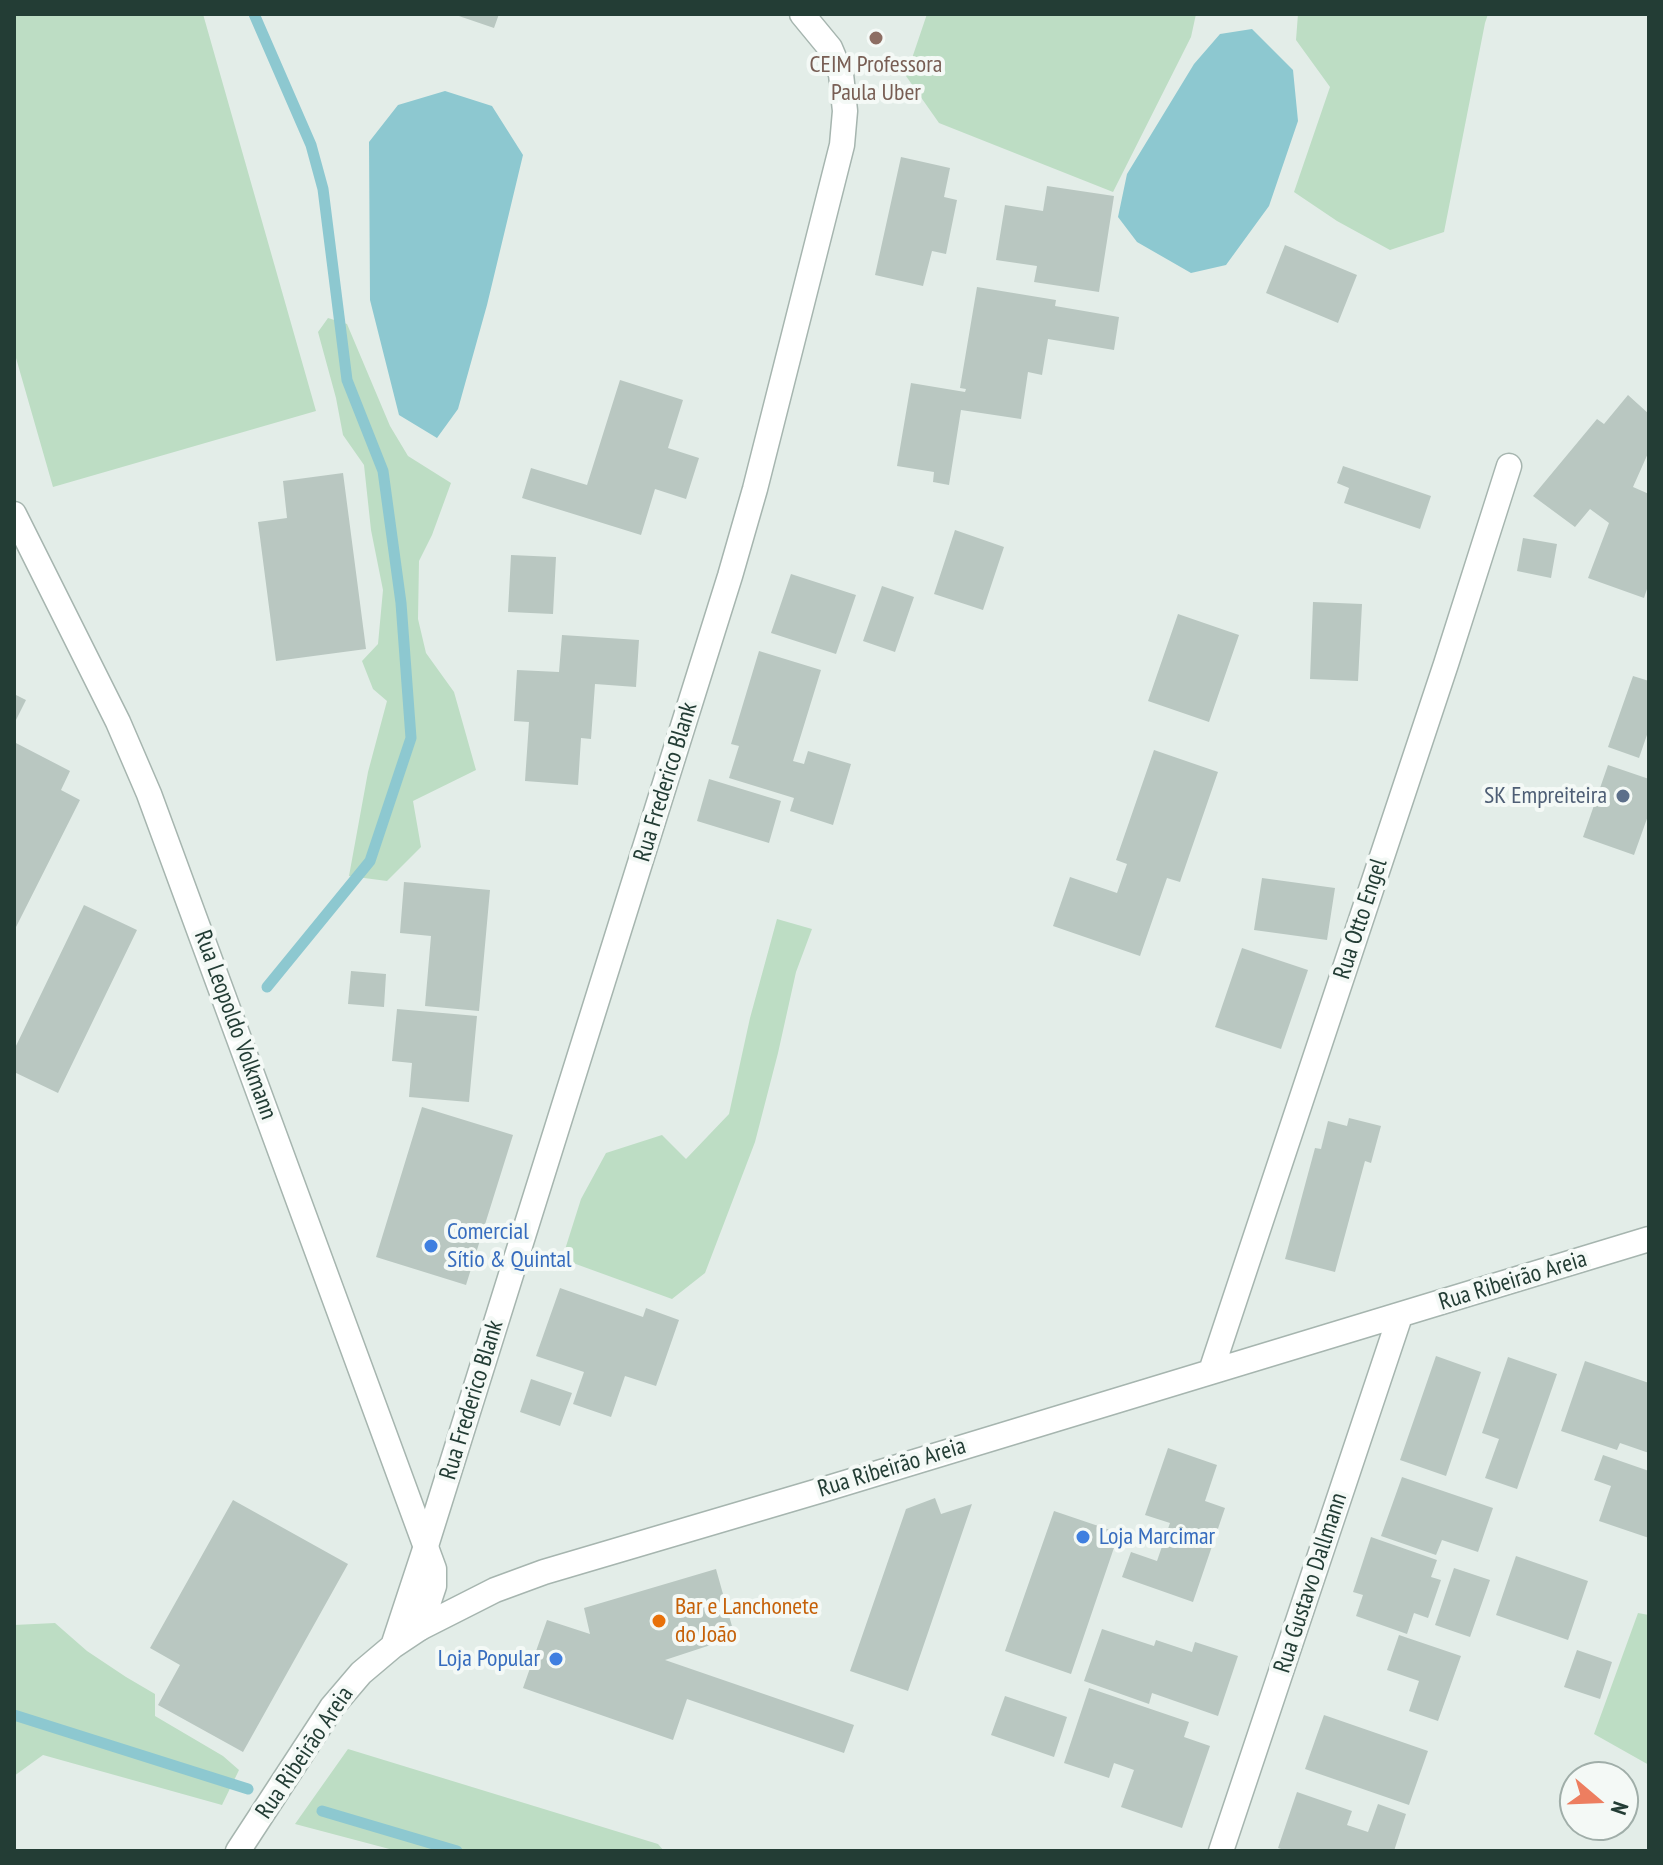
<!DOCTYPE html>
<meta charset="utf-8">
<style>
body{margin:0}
#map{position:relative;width:1663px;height:1865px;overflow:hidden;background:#e3ede8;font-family:"PT Sans Narrow",sans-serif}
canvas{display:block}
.frame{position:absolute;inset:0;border:16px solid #233d35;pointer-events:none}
.north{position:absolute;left:1559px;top:1761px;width:80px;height:80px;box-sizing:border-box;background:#f4f9f6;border:2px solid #a0aea9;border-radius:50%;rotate:109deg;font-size:22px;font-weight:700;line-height:32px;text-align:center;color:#233d35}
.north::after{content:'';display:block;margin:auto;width:28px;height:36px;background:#ed7e60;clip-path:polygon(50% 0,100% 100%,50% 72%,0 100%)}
</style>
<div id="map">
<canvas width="1663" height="1865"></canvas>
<div class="frame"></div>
<div class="north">N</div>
</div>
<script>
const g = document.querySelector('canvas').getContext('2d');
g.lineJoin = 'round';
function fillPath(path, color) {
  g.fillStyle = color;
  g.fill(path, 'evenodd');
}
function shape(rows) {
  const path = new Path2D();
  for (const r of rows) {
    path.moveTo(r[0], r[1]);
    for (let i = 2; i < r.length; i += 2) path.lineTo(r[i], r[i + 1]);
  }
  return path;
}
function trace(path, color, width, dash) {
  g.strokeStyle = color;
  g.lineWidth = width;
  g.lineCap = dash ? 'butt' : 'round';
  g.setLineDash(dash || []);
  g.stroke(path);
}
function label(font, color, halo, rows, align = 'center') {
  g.font = font + ' "PT Sans Narrow",sans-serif';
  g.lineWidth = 8;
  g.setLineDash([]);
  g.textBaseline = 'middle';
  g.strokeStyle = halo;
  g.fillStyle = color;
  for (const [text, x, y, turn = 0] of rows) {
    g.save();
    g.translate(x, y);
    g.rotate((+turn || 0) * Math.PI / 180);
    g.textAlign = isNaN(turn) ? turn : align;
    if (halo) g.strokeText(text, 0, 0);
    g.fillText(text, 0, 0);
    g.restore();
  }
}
fillPath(shape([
 [14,14,203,14,316,411,53,487,14,351],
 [927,14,1196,14,1191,37,1113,192,939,123,906,76],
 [1298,14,1488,14,1485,23,1444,232,1390,250,1337,221,1294,192,1330,87,1296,40],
 [328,318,347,324,390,426,408,456,451,483,432,535,419,561,418,619,426,653,454,692,476,770,413,801,421,847,387,881,349,876,368,772,387,701,373,689,362,661,378,644,383,590,371,530,364,465,343,435,336,398,318,332],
 [777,919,812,929,796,972,778,1053,755,1142,705,1273,672,1299,562,1259,581,1199,606,1153,662,1135,686,1159,729,1114,750,1018],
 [1638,1613,1649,1615,1649,1765,1594,1734],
 [55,1623,87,1651,126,1677,155,1694,155,1716,223,1756,239,1770,222,1805,43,1755,14,1776,14,1625],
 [348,1749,658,1844,664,1851,397,1851,295,1824]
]), '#bdddc4');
fillPath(shape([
 [1252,29,1293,70,1298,121,1269,206,1226,265,1191,273,1137,242,1118,217,1127,174,1194,64,1220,34],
 [445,91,492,106,523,155,487,305,458,409,437,438,399,415,370,300,369,142,398,105]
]), '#8dc8d0');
trace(shape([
 [254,14,311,145,323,189,347,380,383,471,401,603,411,738,370,861,267,987],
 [14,1715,248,1789],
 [322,1811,457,1851]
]), '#8dc8d0', 11);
fillPath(shape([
 [453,14,499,14,494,28],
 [901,157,950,168,944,197,957,200,946,254,932,251,923,286,875,275],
 [1047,186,1114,196,1099,292,1034,282,1037,266,996,260,1005,205,1043,211],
 [1285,245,1357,275,1338,323,1266,293],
 [977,287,1056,300,1055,306,1119,317,1114,350,1048,339,1042,375,1028,372,1021,419,961,410,949,485,933,482,934,472,897,466,911,383,965,392,966,389,960,388],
 [620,380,683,400,668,448,699,458,686,499,655,489,641,535,522,498,531,468,587,485],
 [1628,395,1649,414,1649,451,1633,487,1649,494,1649,583,1644,598,1588,578,1609,523,1590,509,1575,527,1533,496,1597,419,1604,424],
 [1343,466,1431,496,1420,529,1344,503,1349,488,1337,483],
 [343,473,366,649,276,661,258,522,287,518,283,481],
 [955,530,1004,547,983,610,934,594],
 [1523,538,1557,544,1551,578,1517,571],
 [511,555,556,557,553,614,508,612],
 [791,574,856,595,836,654,771,633],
 [882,586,914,597,895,652,863,641],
 [1313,602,1362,604,1358,681,1310,679],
 [1178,614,1239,635,1209,722,1148,701],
 [562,635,639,640,636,687,595,684,591,739,581,738,578,785,525,781,529,722,514,721,517,670,559,672],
 [759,651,821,670,793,761,804,764,808,751,851,764,833,825,790,811,794,798,729,778,739,746,731,744],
 [1633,676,1649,681,1649,729,1639,758,1608,747],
 [14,694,26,700,14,724],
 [14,742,70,771,61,790,80,800,14,931],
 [1154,750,1218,772,1180,882,1167,878,1140,956,1053,926,1070,877,1117,893,1127,864,1116,860],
 [1608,765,1649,779,1649,813,1634,855,1583,837],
 [709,779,781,801,769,843,697,821],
 [1262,878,1335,888,1327,940,1254,930],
 [404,882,490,890,479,1011,425,1006,431,936,400,933],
 [84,905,137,930,58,1093,14,1072,14,1050],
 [1242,948,1308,970,1281,1049,1215,1027],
 [351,971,386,974,384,1007,348,1004],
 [397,1009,477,1016,469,1102,409,1097,412,1063,392,1061],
 [422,1107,513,1135,466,1285,376,1257],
 [1349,1118,1381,1126,1371,1163,1365,1161,1335,1272,1285,1259,1315,1148,1321,1149,1328,1121,1347,1126],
 [560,1288,643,1317,646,1308,679,1320,656,1386,625,1376,611,1417,573,1404,584,1372,536,1356],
 [1436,1356,1481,1372,1446,1476,1400,1460],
 [1508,1357,1557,1374,1517,1489,1485,1478,1499,1439,1482,1433],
 [1585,1361,1649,1383,1649,1453,1620,1443,1617,1450,1561,1431],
 [531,1379,572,1393,560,1426,520,1412],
 [1168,1448,1217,1465,1205,1501,1225,1508,1193,1602,1122,1577,1131,1552,1157,1561,1170,1523,1145,1515],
 [1603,1455,1649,1471,1649,1538,1599,1521,1611,1486,1594,1480],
 [1402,1477,1493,1508,1478,1552,1442,1540,1436,1555,1381,1536],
 [935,1498,941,1514,972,1504,908,1691,850,1671,906,1509],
 [233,1500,348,1564,243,1752,158,1705,180,1665,150,1648],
 [1054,1511,1119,1533,1071,1674,1005,1651],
 [1371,1537,1437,1560,1431,1577,1441,1580,1428,1618,1414,1613,1407,1634,1356,1616,1363,1595,1353,1592],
 [1516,1556,1588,1581,1568,1640,1496,1615],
 [1454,1568,1490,1580,1470,1637,1435,1625],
 [716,1569,735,1637,665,1660,854,1725,844,1753,687,1699,673,1740,523,1688,547,1620,590,1634,584,1608],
 [1102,1629,1154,1646,1156,1640,1192,1652,1195,1642,1238,1656,1218,1716,1152,1693,1149,1704,1084,1681],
 [1399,1635,1461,1656,1438,1721,1409,1711,1419,1681,1387,1670],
 [1577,1650,1612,1662,1600,1699,1564,1687],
 [1089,1688,1189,1722,1184,1737,1210,1746,1182,1828,1121,1807,1134,1770,1114,1763,1109,1778,1064,1763],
 [1005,1696,1067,1717,1054,1757,991,1735],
 [1324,1715,1428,1751,1409,1805,1305,1769],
 [1297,1792,1352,1811,1347,1825,1368,1832,1378,1804,1406,1814,1394,1851,1287,1851,1278,1848]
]), '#b9c7c1');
const minor = shape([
 [1211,1371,1446,664,1509,466],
 [425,1549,730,576,755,489,842,145,845,111,841,74,830,48,802,14],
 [420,1628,495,1590,544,1572,822,1490,1649,1239],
 [1221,1851,1400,1316]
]);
const tertiary = shape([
 [14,514,118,722,149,794,434,1569,434,1586,420,1628,393,1646,361,1673,332,1707,238,1851],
 [393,1646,425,1549]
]);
trace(minor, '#a6b5af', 27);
trace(tertiary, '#a6b5af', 27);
trace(minor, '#fff', 24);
trace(tertiary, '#fff', 24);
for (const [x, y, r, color] of [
 [876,38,8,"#8d6e63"],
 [1623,796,8,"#5c6f8a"],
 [431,1246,8,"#3f7fe0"],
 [1083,1537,8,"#3f7fe0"],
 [659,1621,8,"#e8710a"],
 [556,1659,8,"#3f7fe0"]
]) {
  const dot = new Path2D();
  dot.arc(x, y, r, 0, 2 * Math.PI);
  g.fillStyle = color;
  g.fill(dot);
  trace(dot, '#f4f9f6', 3);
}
label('24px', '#785e54', '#f4f9f6', [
 ["CEIM Professora",876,65],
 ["Paula Uber",876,93]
]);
label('24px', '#233d35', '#f4f9f6', [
 ["Rua Frederico Blank",666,782,-73],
 ["Rua Otto Engel",1361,919,-72],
 ["Rua Leopoldo Volkmann",235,1025,70],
 ["Rua Ribeirão Areia",1513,1281,-17],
 ["Rua Frederico Blank",472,1400,-73],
 ["Rua Ribeirão Areia",892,1468,-17],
 ["Rua Gustavo Dallmann",1311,1583,-72],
 ["Rua Ribeirão Areia",305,1753,-56]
]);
label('24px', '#4e5e75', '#f4f9f6', [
 ["SK Empreiteira",1607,796]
], 'right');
label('24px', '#366cbe', '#f4f9f6', [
 ["Comercial",447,1232],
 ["Sítio & Quintal",447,1260],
 ["Loja Marcimar",1099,1537],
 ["Loja Popular",540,1659,"right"]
], 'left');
label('24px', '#c56008', '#f4f9f6', [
 ["Bar e Lanchonete",675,1607],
 ["do João",675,1635]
], 'left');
</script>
